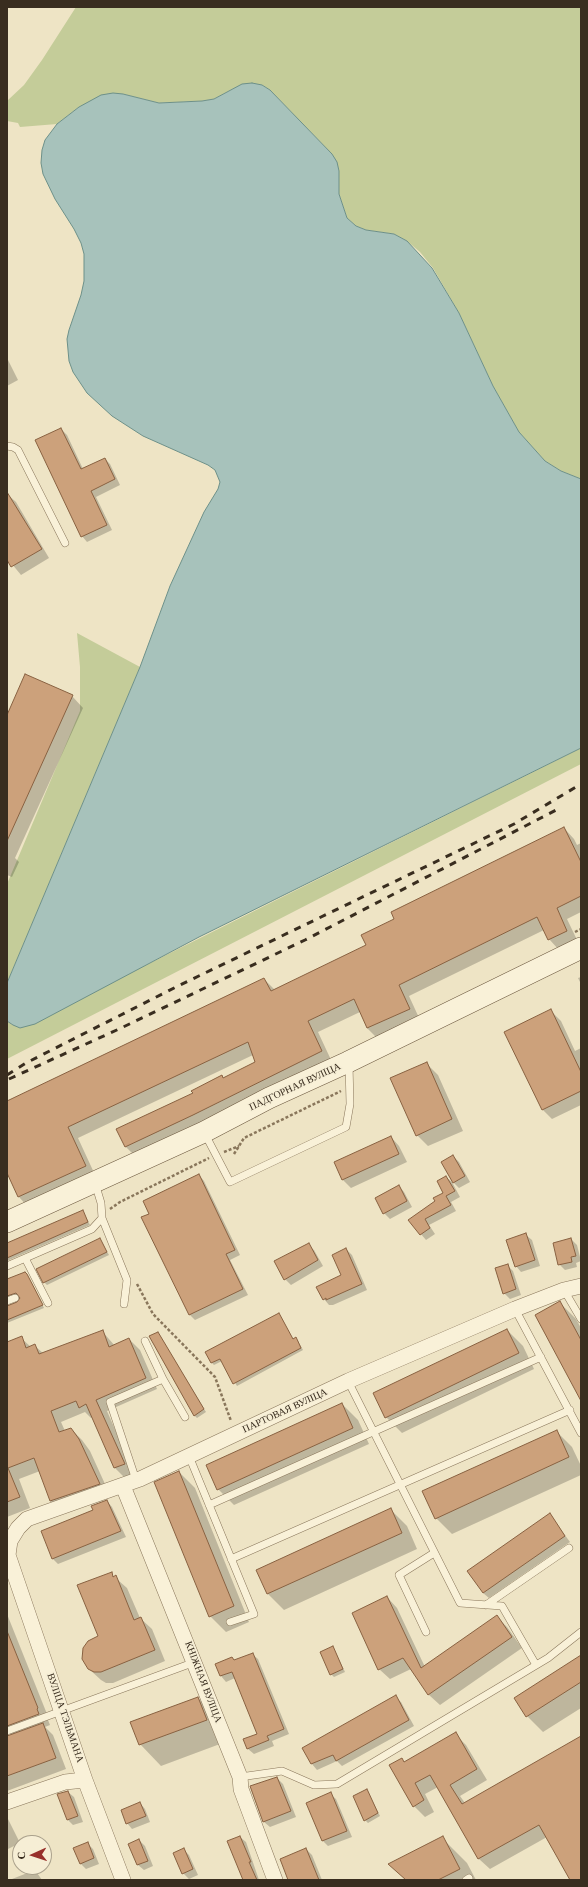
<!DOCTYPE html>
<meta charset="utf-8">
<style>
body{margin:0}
#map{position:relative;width:588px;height:1887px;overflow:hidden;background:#eee4c5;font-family:"Times New Roman",serif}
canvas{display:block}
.frame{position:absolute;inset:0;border:8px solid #392d1f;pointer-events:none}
.north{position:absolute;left:12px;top:1835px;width:40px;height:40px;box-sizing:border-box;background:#f6eed5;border:1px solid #aaa18c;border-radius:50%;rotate:267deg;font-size:11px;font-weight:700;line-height:16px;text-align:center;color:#392d1f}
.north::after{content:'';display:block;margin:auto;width:14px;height:18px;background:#98302b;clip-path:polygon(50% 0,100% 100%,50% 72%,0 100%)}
</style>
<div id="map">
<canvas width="588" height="1887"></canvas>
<div class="frame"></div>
<div class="north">С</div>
</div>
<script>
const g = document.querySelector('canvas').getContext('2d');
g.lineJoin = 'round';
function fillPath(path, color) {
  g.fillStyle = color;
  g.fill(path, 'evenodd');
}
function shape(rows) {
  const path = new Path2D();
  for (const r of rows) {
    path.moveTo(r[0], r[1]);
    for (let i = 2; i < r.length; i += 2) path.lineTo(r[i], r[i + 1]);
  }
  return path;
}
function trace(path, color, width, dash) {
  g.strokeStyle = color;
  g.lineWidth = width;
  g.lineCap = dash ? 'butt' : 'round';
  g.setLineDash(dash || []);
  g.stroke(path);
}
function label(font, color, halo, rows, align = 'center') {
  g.font = font + ' "Times New Roman",serif';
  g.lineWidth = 3;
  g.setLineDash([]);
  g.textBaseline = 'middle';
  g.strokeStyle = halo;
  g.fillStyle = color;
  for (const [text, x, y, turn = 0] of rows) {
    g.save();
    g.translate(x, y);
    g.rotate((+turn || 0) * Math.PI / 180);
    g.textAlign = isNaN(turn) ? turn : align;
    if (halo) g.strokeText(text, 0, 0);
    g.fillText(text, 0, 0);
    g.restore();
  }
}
fillPath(shape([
 [76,7,581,7,581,479,561,471,545,461,519,432,493,386,459,313,433,268,420,252,407,241,394,234,366,230,356,226,347,218,339,194,339,171,332,154,270,90,262,85,233,89,214,99,202,101,159,103,123,94,79,107,57,124,20,127,18,123,7,121,7,101,24,85,42,60],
 [77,633,140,667,7,983,7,884,80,711,80,667],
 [581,748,581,764,7,1059,7,1021,13,1025,150,963]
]), '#c4cc99');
const water = shape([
 [252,83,262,85,270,90,332,154,337,162,339,171,339,194,347,218,356,226,366,230,394,234,407,241,432,268,459,313,493,386,519,432,545,461,561,471,581,479,581,748,199,937,35,1024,20,1028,13,1025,7,1021,7,983,140,667,170,586,204,512,218,489,220,482,215,470,208,465,143,436,112,416,87,393,73,372,69,361,67,339,69,330,81,295,84,281,84,254,81,243,74,229,55,199,43,174,41,163,42,150,45,140,57,124,79,107,101,95,113,93,123,94,159,103,202,101,214,99,242,84,252,83]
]);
fillPath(water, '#a7c2bb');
trace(water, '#6d9089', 1);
fillPath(shape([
 [7,358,18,380,7,386],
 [61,429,67,435,83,469,105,459,110,464,120,485,96,497,112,530,87,542,82,536],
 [7,494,16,502,49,558,21,575,7,558],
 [72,696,83,708,15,858,19,862,12,877,7,875,7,717],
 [564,828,574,839,577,845,581,843,581,912,567,919,578,942,559,950,549,939,544,930,409,996,420,1020,378,1039,367,1028,360,1012,318,1032,332,1062,136,1157,125,1146,224,1079,256,1063,253,1055,78,1138,96,1177,29,1208,19,1197,7,1160,7,1102,264,979,275,990,367,946,395,920],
 [581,977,581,984,578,978],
 [551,1011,561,1021,575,1051,581,1048,581,1105,552,1119,542,1109],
 [426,1063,438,1075,463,1131,428,1146,417,1135],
 [391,1137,399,1146,407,1162,351,1188,342,1179],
 [453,1156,459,1162,470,1182,459,1188,454,1183],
 [199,1175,204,1181,240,1255,230,1260,248,1295,195,1320,190,1315,143,1218,150,1214],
 [446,1177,452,1182,460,1197,451,1202,456,1211,429,1225,435,1234,426,1240,409,1220,436,1201,445,1193],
 [399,1186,404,1192,412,1207,390,1219,384,1213],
 [83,1211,90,1225,7,1261,7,1244],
 [526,1235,532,1240,540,1266,521,1272,516,1266],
 [100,1239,109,1255,47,1285,44,1282],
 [571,1239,577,1245,581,1261,576,1263,577,1267,565,1270,559,1264],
 [308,1245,314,1250,323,1266,291,1285,285,1279,275,1262],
 [346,1249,352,1255,367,1290,333,1305,329,1305,324,1299,342,1276],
 [507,1265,513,1271,521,1295,510,1299,504,1293],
 [27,1275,44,1308,7,1323,7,1306,19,1302,21,1296,20,1295,7,1300,7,1280],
 [560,1303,576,1319,581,1328,581,1398],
 [279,1315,293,1339,295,1338,298,1341,303,1350,237,1386,222,1361,214,1365,212,1363],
 [507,1330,523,1346,534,1369,402,1433,386,1417],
 [102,1331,115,1346,129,1339,140,1350,157,1389,107,1411,135,1475,126,1479,115,1468,93,1417,91,1418,85,1412,61,1422,65,1431,71,1429,82,1440,90,1451,110,1495,61,1512,50,1501,40,1471,19,1479,30,1508,7,1517,7,1343,21,1338,31,1347,35,1346,44,1354],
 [158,1333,206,1412,197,1418,194,1415],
 [342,1404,358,1420,369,1444,234,1505,218,1489],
 [556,1431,572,1447,581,1466,581,1475,452,1534,436,1518],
 [179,1472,195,1488,249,1622,226,1632,210,1616],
 [107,1501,112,1507,126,1537,58,1564,52,1558,95,1511],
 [391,1510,407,1526,417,1549,284,1610,268,1594,258,1570],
 [550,1515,570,1542,489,1598,483,1593],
 [111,1574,127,1588,140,1618,152,1629,165,1661,113,1683,106,1683,101,1680,89,1669,99,1637],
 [387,1597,397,1608,425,1667,497,1617,507,1627,522,1648,440,1705,429,1695,411,1669,390,1679,379,1669],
 [7,1614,49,1719,48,1720,50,1725,45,1727,53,1735,66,1769,7,1791,7,1742,11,1735,7,1731],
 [333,1647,345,1672,334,1677,331,1674],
 [252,1654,258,1659,289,1734,272,1741,274,1746,254,1754,248,1749,245,1740,258,1734,235,1678,226,1682,221,1676,216,1665,232,1658,235,1661],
 [581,1657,581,1708,543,1732,527,1716],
 [395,1697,401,1702,414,1726,342,1766,337,1761,317,1770,312,1764,303,1749],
 [198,1698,219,1719,228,1741,161,1766,140,1744],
 [455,1734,466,1745,487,1780,460,1796,465,1803,581,1737,581,1880,571,1880,547,1837,490,1869,479,1859,438,1787,425,1794,434,1812,425,1817,414,1806,401,1759,405,1763],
 [277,1778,283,1784,296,1817,270,1827,264,1822,251,1787],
 [367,1790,380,1816,368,1823,365,1820],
 [68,1792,74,1797,83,1822,73,1825,68,1820,58,1795],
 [330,1794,336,1799,352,1837,328,1846,323,1841,307,1803],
 [140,1803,145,1809,150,1822,132,1829,127,1823],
 [7,1817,20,1843,8,1849,7,1848],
 [240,1837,246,1842,259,1880,244,1880],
 [442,1838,467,1863,476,1880,406,1880,390,1864],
 [139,1840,145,1846,153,1866,144,1870,138,1865,130,1844],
 [87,1843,93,1849,99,1864,86,1869,81,1864,74,1849],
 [183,1849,189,1855,198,1875,189,1879,183,1873],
 [306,1849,312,1855,322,1880,289,1880],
 [35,1870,42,1880,12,1880,12,1879]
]), '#0003');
const building = shape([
 [61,428,81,469,105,458,115,479,91,491,107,525,81,537,35,440,61,428],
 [7,492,42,549,11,567,7,560,7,492],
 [25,674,73,695,7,841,7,715,25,674],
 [564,827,581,862,581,896,557,908,567,931,548,940,537,917,399,985,410,1009,367,1028,354,999,308,1021,322,1051,193,1115,125,1147,116,1129,193,1093,191,1091,222,1075,223,1078,255,1062,248,1042,68,1127,86,1166,18,1197,7,1173,7,1101,264,978,271,991,366,945,361,935,394,919,391,912,564,827],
 [551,1009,581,1072,581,1091,542,1110,504,1032,551,1009],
 [427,1062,452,1119,416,1136,390,1078,427,1062],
 [391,1136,399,1154,342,1180,334,1162,391,1136],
 [453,1155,465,1176,453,1183,441,1162,453,1155],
 [199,1174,235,1250,226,1254,243,1289,189,1315,141,1217,149,1214,143,1201,199,1174],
 [446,1176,455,1191,446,1196,451,1205,425,1219,430,1228,420,1235,408,1220,435,1201,433,1198,443,1193,437,1181,446,1176],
 [399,1185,407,1201,383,1214,375,1198,399,1185],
 [83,1210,88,1222,7,1258,7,1243,83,1210],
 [526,1233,535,1260,515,1267,506,1240,526,1233],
 [100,1238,107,1252,43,1283,36,1269,100,1238],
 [571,1238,576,1256,571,1257,572,1262,558,1265,553,1243,571,1238],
 [309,1243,318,1260,284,1280,274,1261,309,1243],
 [346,1248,362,1284,326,1300,326,1298,323,1300,316,1287,341,1275,332,1255,346,1248],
 [508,1264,516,1289,503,1294,495,1268,508,1264],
 [25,1272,27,1274,43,1305,7,1320,7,1306,17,1302,20,1298,16,1293,7,1296,7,1279,25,1272],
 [560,1301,581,1340,581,1401,535,1315,560,1301],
 [279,1313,293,1339,296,1337,301,1348,233,1384,220,1359,211,1363,205,1352,279,1313],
 [507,1329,519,1353,385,1418,373,1393,507,1329],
 [103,1330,109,1347,129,1338,146,1378,96,1400,125,1464,114,1468,86,1404,79,1408,76,1401,51,1411,59,1432,71,1428,79,1439,100,1484,50,1501,34,1458,8,1468,20,1497,7,1502,7,1342,22,1336,26,1348,35,1344,39,1354,103,1330],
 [158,1332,204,1409,194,1416,149,1336,158,1332],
 [342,1403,353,1428,217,1490,206,1465,342,1403],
 [557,1430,569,1457,435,1519,422,1491,557,1430],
 [179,1471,234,1606,209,1617,154,1482,179,1471],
 [107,1500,121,1531,52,1559,41,1531,93,1510,91,1506,107,1500],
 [391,1508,402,1533,267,1594,256,1570,391,1508],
 [550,1513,565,1536,483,1593,467,1571,550,1513],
 [112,1572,113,1577,116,1575,134,1620,141,1617,155,1650,101,1672,94,1672,88,1669,82,1659,83,1648,88,1641,98,1636,77,1585,112,1572],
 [387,1596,421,1668,497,1615,512,1637,428,1695,403,1658,378,1670,352,1613,387,1596],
 [7,1631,38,1708,37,1709,39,1714,7,1726,7,1631],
 [333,1646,343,1669,330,1675,320,1652,333,1646],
 [253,1653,284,1729,267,1736,269,1740,247,1749,243,1739,257,1734,232,1672,220,1676,215,1664,232,1657,234,1660,253,1653],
 [581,1655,581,1682,526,1717,514,1698,581,1655],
 [396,1695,409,1720,336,1761,333,1755,311,1764,302,1748,396,1695],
 [198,1697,207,1720,139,1745,130,1722,198,1697],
 [43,1723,56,1758,7,1776,7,1736,43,1723],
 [456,1732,477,1769,450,1785,462,1804,581,1736,581,1880,570,1880,539,1825,478,1859,430,1775,415,1783,424,1800,413,1807,389,1765,402,1758,404,1762,456,1732],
 [277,1777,291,1811,263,1822,250,1786,277,1777],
 [367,1789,378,1813,364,1821,353,1796,367,1789],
 [68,1791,78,1816,67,1820,57,1794,68,1791],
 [331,1792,347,1831,322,1841,306,1803,331,1792],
 [140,1802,146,1816,126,1824,121,1810,140,1802],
 [240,1836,251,1862,249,1862,257,1880,243,1880,227,1841,240,1836],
 [443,1836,460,1869,438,1880,406,1880,388,1864,443,1836],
 [139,1839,148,1861,137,1865,128,1844,139,1839],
 [88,1842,94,1858,80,1864,73,1848,88,1842],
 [184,1848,193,1869,182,1874,173,1853,184,1848],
 [306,1848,319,1880,288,1880,280,1859,306,1848]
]);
fillPath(building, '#cca17b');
trace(building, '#886141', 1);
const lane = shape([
 [7,446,13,447,18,450,65,543],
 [205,1134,230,1182,346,1127,350,1104,349,1064],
 [102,1218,127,1280,124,1304],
 [25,1258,48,1303],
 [7,1266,92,1229,102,1218,101,1203,95,1183],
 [564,1290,581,1319],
 [7,1301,15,1298],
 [515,1309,581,1433],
 [163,1379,185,1417],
 [348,1381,460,1603,502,1606,536,1665],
 [189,1456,254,1614,230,1622],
 [136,1480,110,1402,163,1379,145,1341],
 [209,1505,541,1357],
 [231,1559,570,1410],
 [486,1605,569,1548],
 [426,1632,399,1575,434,1553],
 [7,1731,195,1662],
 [240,1777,282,1771,314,1785,337,1784,548,1658,581,1632],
 [466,1880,469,1878]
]);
const street = shape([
 [123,1486,240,1777,241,1789,275,1880],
 [7,1802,65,1782,85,1780],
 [123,1880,85,1780,8,1555,10,1541,18,1528,27,1519,140,1479,348,1381,515,1309,564,1290,581,1286]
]);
const secondary = shape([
 [7,1222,204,1132,269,1098,348,1062,581,948]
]);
trace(lane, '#89765b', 8);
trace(street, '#89765b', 16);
trace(secondary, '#6b573e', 22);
trace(shape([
 [575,932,581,929],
 [224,1152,239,1146],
 [234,1154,244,1138,341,1091],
 [110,1209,120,1202,209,1158],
 [137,1284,153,1314,215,1377,231,1421]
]), '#89765b', 2.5, [3, 2]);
trace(lane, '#f9f1d8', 7);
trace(street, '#f9f1d8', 15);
trace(secondary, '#f9f1d8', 21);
trace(shape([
 [7,1075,26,1063,178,986,514,824,581,784],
 [9,1079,119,1029,305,940,560,808]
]), '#392d1f', 3, [7, 7]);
label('10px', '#392d1f', '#f6eed5', [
 ["ПАДГОРНАЯ ВУЛІЦА",295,1087,-25],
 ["ПАРТОВАЯ ВУЛІЦА",285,1411,-25],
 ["КНІЖНАЯ ВУЛІЦА",203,1682,69],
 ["ВУЛІЦА ТЭЛЬМАНА",65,1718,71]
]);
</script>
